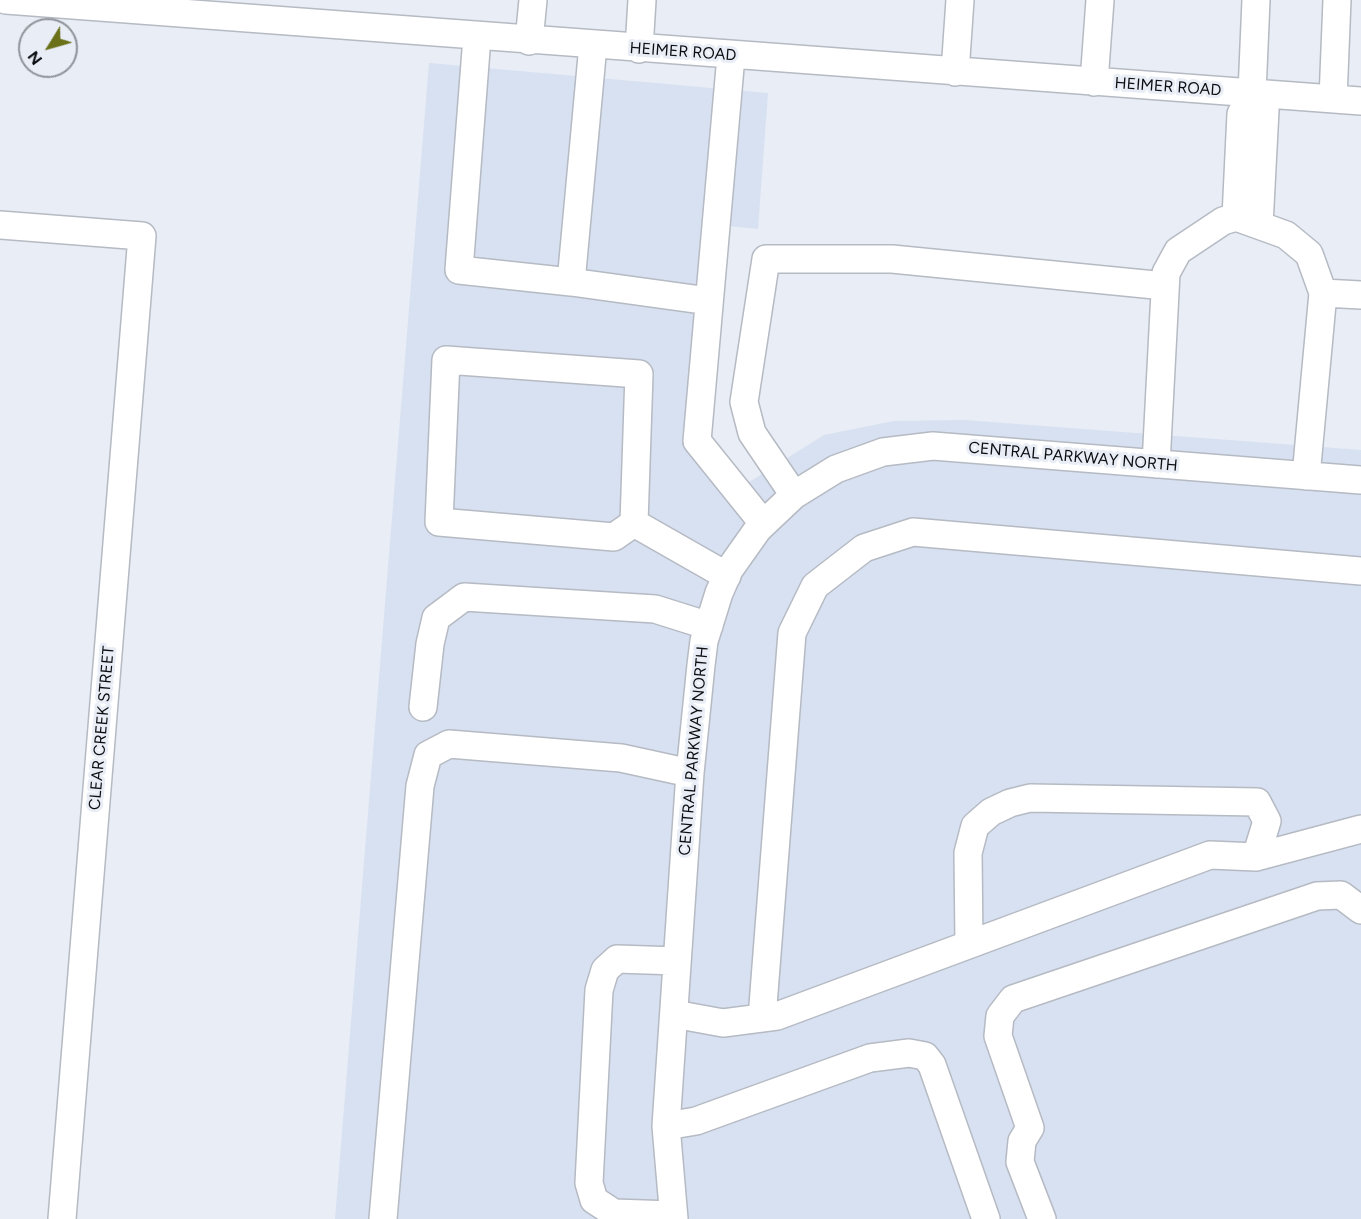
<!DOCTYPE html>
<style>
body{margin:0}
#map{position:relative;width:1361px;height:1219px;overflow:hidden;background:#e8edf6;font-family:Figtree,sans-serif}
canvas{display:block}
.north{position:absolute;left:18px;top:18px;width:60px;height:60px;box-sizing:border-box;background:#e8edf6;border:2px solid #90949a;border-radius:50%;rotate:233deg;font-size:16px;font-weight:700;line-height:24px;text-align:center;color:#0c0e11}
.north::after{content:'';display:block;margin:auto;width:21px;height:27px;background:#6a7119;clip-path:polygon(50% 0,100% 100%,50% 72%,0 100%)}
</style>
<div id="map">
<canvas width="1361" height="1219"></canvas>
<div class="north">N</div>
</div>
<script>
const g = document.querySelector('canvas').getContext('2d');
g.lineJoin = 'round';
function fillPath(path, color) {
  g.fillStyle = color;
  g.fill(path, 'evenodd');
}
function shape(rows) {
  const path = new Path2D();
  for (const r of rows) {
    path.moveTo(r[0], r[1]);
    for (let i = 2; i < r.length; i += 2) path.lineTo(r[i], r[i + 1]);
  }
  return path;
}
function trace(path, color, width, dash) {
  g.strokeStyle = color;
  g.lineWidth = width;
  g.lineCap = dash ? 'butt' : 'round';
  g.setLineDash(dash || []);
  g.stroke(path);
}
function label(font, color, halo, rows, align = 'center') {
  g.font = font + ' Figtree,sans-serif';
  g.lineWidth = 6;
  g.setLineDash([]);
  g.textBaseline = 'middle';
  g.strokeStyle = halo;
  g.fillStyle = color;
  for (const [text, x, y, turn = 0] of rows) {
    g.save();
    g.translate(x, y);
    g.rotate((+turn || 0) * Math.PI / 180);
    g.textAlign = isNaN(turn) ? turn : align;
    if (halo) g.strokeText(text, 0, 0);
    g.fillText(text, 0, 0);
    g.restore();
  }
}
fillPath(shape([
 [429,63,768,93,758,229,727,226,707,433,746,484,824,435,894,421,964,420,1361,450,1361,1219,335,1219]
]), '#d8e1f1');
const minor = shape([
 [6,0,1361,101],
 [477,37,459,270,571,282],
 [529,41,533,0],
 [593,45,571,282,709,301],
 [639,49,642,0],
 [731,56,697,441,763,523],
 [955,72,960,0],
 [1094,82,1100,0],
 [1252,93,1265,110,1259,225],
 [1333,99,1337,0],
 [1236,217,1241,114,1252,93,1256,0],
 [0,225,142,236,62,1219],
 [1156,464,1166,273,1178,251,1223,221,1236,217,1286,235,1309,254,1323,293],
 [1306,476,1323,293,1361,295],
 [794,495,752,433,744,402,766,259,892,259,1165,286],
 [634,523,639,374,446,360,439,522,614,537,634,523,727,576],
 [423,707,430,644,436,618,464,597,655,609,709,626],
 [969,944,968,853,975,826,991,812,1010,803,1030,798,1257,802,1267,821,1256,857],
 [674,1014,723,1023,777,1016,1210,855,1256,857,1361,829],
 [762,1018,792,633,815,586,864,548,913,532,1361,571],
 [666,1126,696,1121,870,1058,909,1053,925,1056,932,1065,986,1219],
 [673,1215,614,1213,594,1200,589,1183,599,990,605,970,617,959,677,961],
 [383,1219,420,786,428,755,449,744,621,758,690,773],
 [674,1219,666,1126,690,773,701,665,704,641,719,593,729,570,758,529,794,495,836,469,883,452,933,446,1361,480],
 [1042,1219,1020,1162,1022,1141,1030,1128,998,1036,1000,1016,1013,999,1317,896,1341,895,1361,910]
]);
trace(minor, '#b5bac3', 30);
trace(minor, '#fff', 27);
label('16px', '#0c0e11', '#e8edf6', [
 ["HEIMER ROAD",683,52,4],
 ["HEIMER ROAD",1168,87,4],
 ["CENTRAL PARKWAY NORTH",1073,457,5],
 ["CLEAR CREEK STREET",102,728,-85],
 ["CENTRAL PARKWAY NORTH",694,751,-85]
]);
</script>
